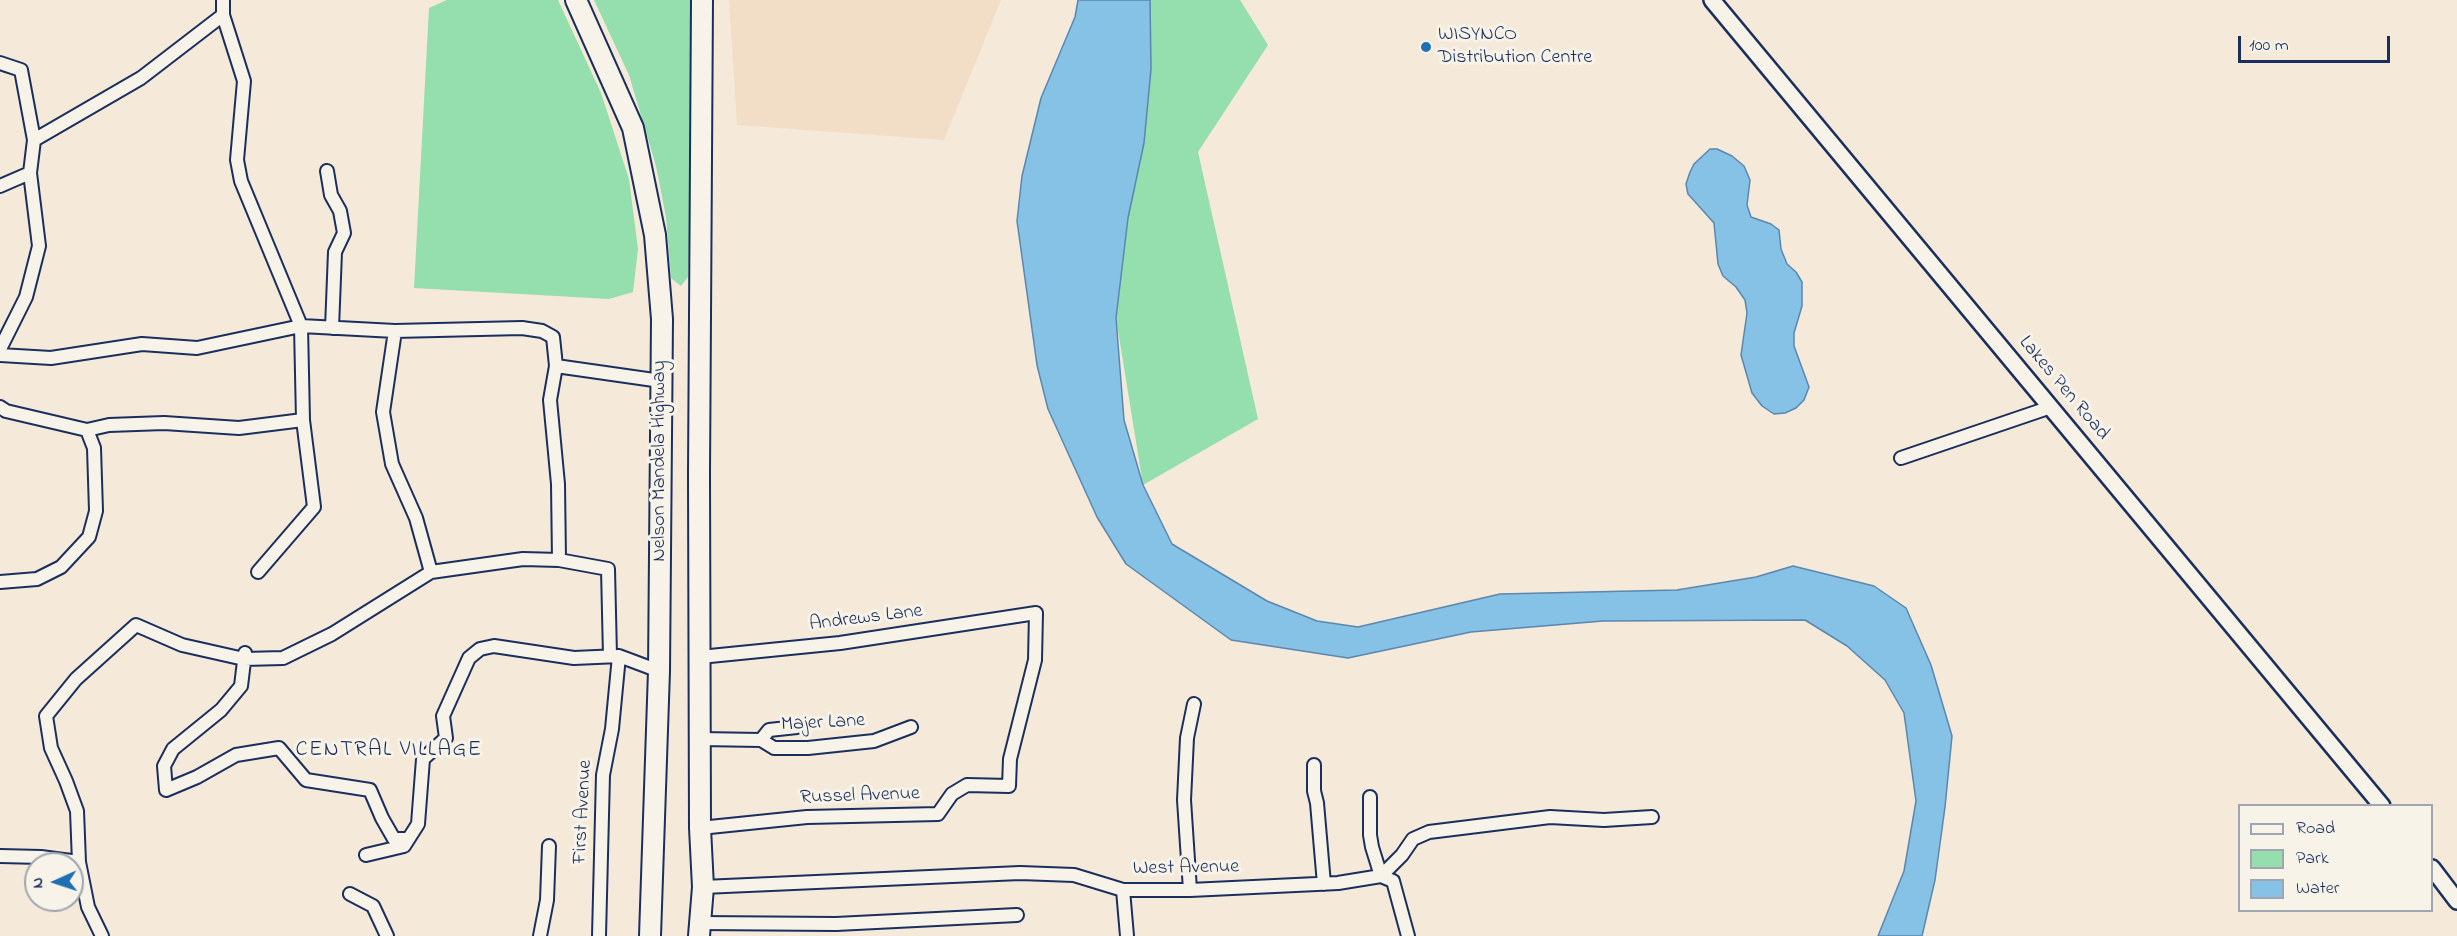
<!DOCTYPE html>
<style>
body{margin:0}
#map{position:relative;width:2457px;height:936px;overflow:hidden;background:#f5e9d9;font-family:"Indie Flower",sans-serif}
canvas{display:block}
.legend{position:absolute;left:2238px;top:804px;width:195px;height:108px;box-sizing:border-box;background:#f7f3e8;border:2px solid #9fa5b1;margin:0;padding:8px 10px;list-style:none;font-size:18px;color:#1b2f5e}
.legend li{display:flex;align-items:center;gap:12px;height:30px}
.legend b{width:30px;border:2px solid #9fa5b1}
.north{position:absolute;left:24px;top:852px;width:60px;height:60px;box-sizing:border-box;background:#f7f3e8;border:2px solid #9fa5b1;border-radius:50%;rotate:267deg;font-size:16px;font-weight:700;line-height:24px;text-align:center;color:#1b2f5e}
.north::after{content:'';display:block;margin:auto;width:21px;height:27px;background:#1f6fb2;clip-path:polygon(50% 0,100% 100%,50% 72%,0 100%)}
.scale{position:absolute;left:2238px;top:36px;width:152px;height:27px;box-sizing:border-box;border:3px solid #1b2f5e;border-top:0;padding-left:8px;font-size:18px;line-height:21px;white-space:nowrap;color:#1b2f5e;-webkit-text-stroke:4px #f7f3e8;paint-order:stroke}
</style>
<div id="map">
<canvas width="2457" height="936"></canvas>
<ul class="legend">
<li><b style="height:8px;background:#f7f3e8"></b>Road</li>
<li><b style="height:16px;background:#95dead"></b>Park</li>
<li><b style="height:16px;background:#85c2e5"></b>Water</li>
</ul>
<div class="north">N</div>
<div class="scale">100 m</div>
</div>
<script>
const g = document.querySelector('canvas').getContext('2d');
g.lineJoin = 'round';
function fillPath(path, color) {
  g.fillStyle = color;
  g.fill(path, 'evenodd');
}
function shape(rows) {
  const path = new Path2D();
  for (const r of rows) {
    path.moveTo(r[0], r[1]);
    for (let i = 2; i < r.length; i += 2) path.lineTo(r[i], r[i + 1]);
  }
  return path;
}
function trace(path, color, width, dash) {
  g.strokeStyle = color;
  g.lineWidth = width;
  g.lineCap = dash ? 'butt' : 'round';
  g.setLineDash(dash || []);
  g.stroke(path);
}
function label(font, color, halo, rows, align = 'center') {
  g.font = font + ' "Indie Flower",sans-serif';
  g.lineWidth = 6;
  g.setLineDash([]);
  g.textBaseline = 'middle';
  g.strokeStyle = halo;
  g.fillStyle = color;
  for (const [text, x, y, turn = 0] of rows) {
    g.save();
    g.translate(x, y);
    g.rotate((+turn || 0) * Math.PI / 180);
    g.textAlign = isNaN(turn) ? turn : align;
    if (halo) g.strokeText(text, 0, 0);
    g.fillText(text, 0, 0);
    g.restore();
  }
}
fillPath(shape([
 [729,0,1001,0,944,140,737,125]
]), '#f2dec7');
fillPath(shape([
 [447,0,558,0,601,93,629,179,638,249,633,292,609,299,414,288,429,8],
 [594,0,691,0,694,54,688,277,681,286,671,278,666,217,656,166,629,75],
 [1150,0,1240,0,1268,45,1198,152,1258,419,1143,485,1116,318,1128,218,1144,143,1151,69]
]), '#95dead');
const water = shape([
 [1078,0,1150,0,1151,69,1144,143,1128,218,1116,318,1124,420,1143,485,1172,544,1267,601,1317,621,1358,627,1500,594,1677,590,1756,577,1793,566,1874,586,1906,608,1931,665,1952,736,1945,807,1935,880,1922,936,1878,936,1904,871,1916,801,1904,713,1885,680,1847,646,1805,620,1603,621,1471,632,1348,658,1231,640,1126,564,1097,517,1048,409,1037,365,1017,221,1022,176,1041,98,1075,17,1078,0],
 [1710,149,1717,149,1732,156,1744,166,1750,180,1747,205,1751,217,1771,224,1779,230,1781,249,1787,264,1796,272,1802,282,1802,306,1794,333,1794,346,1809,387,1804,400,1796,408,1785,413,1774,414,1762,406,1752,393,1741,355,1747,313,1745,300,1736,287,1723,276,1718,264,1714,223,1688,194,1686,184,1690,172,1694,164,1710,149]
]);
fillPath(water, '#85c2e5');
trace(water, '#5b87af', 1.5);
const minor = shape([
 [223,15,244,81,237,160,241,181,301,326,303,420,314,507,258,572],
 [0,63,21,70,34,140],
 [327,171,331,195,340,211,344,233,335,252,332,328],
 [0,186,30,173],
 [395,331,383,412,392,464,416,518,431,572],
 [0,349,26,297,39,246,30,173,34,140,141,78,223,15,223,0],
 [0,355,51,358,142,344,197,348,301,326,395,331,522,328,542,331,553,337,556,366,661,381],
 [556,366,550,400,558,484,559,560],
 [0,407,6,411,87,430,94,448,96,511,89,537,61,567,37,579,0,582],
 [87,430,109,425,164,423,239,428,303,420],
 [1901,458,2051,407],
 [245,653,241,686,221,710,173,749,164,766,166,790,197,777,236,755,279,748,306,780,370,790,382,818,394,839,407,839],
 [700,657,840,643,1036,613,1035,660,1010,759,1009,786,967,785,952,794,938,814,807,817,700,828],
 [700,739,761,740,774,748,808,748,874,741,911,727],
 [761,740,769,730,797,727],
 [1314,765,1314,791,1317,803,1324,884],
 [1370,797,1370,835,1372,847,1381,876,1393,881,1408,936],
 [366,855,404,846,418,824,423,759,446,738,443,716,469,658,480,649,494,646,574,658,619,656,659,671],
 [0,856,41,857,79,862],
 [703,887,1020,873,1074,875,1123,890,1190,890,1338,883,1381,876,1402,855,1413,839,1429,832,1550,817,1604,820,1652,817],
 [1123,890,1127,936],
 [1190,890,1184,800,1187,738,1194,704],
 [350,894,373,906,387,936],
 [699,923,836,924,1017,915],
 [102,936,88,907,79,862,77,811,66,781,51,748,46,716,76,679,136,625,182,645,244,659,283,658,332,634,431,572,523,559,559,560,608,569,610,656],
 [540,936,547,900,549,846],
 [599,936,603,775,612,729,619,656]
]);
const tertiary = shape([
 [1712,0,2382,806],
 [2432,868,2457,901]
]);
const trunk = shape([
 [576,0,633,128,655,235,662,319,659,671,650,936],
 [699,936,703,887,700,828,699,473,702,0]
]);
trace(minor, '#1b2f5e', 16);
trace(tertiary, '#1b2f5e', 20);
trace(trunk, '#1b2f5e', 24);
trace(minor, '#f7f3e8', 12);
trace(tertiary, '#f7f3e8', 15);
trace(trunk, '#f7f3e8', 20);
for (const [x, y, r, color] of [
 [1426,47,6,"#1f6fb2"]
]) {
  const dot = new Path2D();
  dot.arc(x, y, r, 0, 2 * Math.PI);
  g.fillStyle = color;
  g.fill(dot);
  trace(dot, '#f7f3e8', 2);
}
label('20px', '#1b2f5e', '#f7f3e8', [
 ["WISYNCO",1438,36],
 ["Distribution Centre",1438,59]
], 'left');
label('20px', '#1b2f5e', '#f7f3e8', [
 ["Lakes Pen Road",2063,389,50],
 ["Nelson Mandela Highway",661,461,-90],
 ["Andrews Lane",866,619,-7],
 ["Majer Lane",823,724,-3],
 ["Russel Avenue",860,797,-2],
 ["First Avenue",584,812,-87],
 ["West Avenue",1186,869,-1]
]);
g.letterSpacing = '1.5px';
label('22px', '#1b2f5e', '#f7f3e8', [
 ["CENTRAL VILLAGE",389,751]
]);
g.letterSpacing = '0px';
</script>
